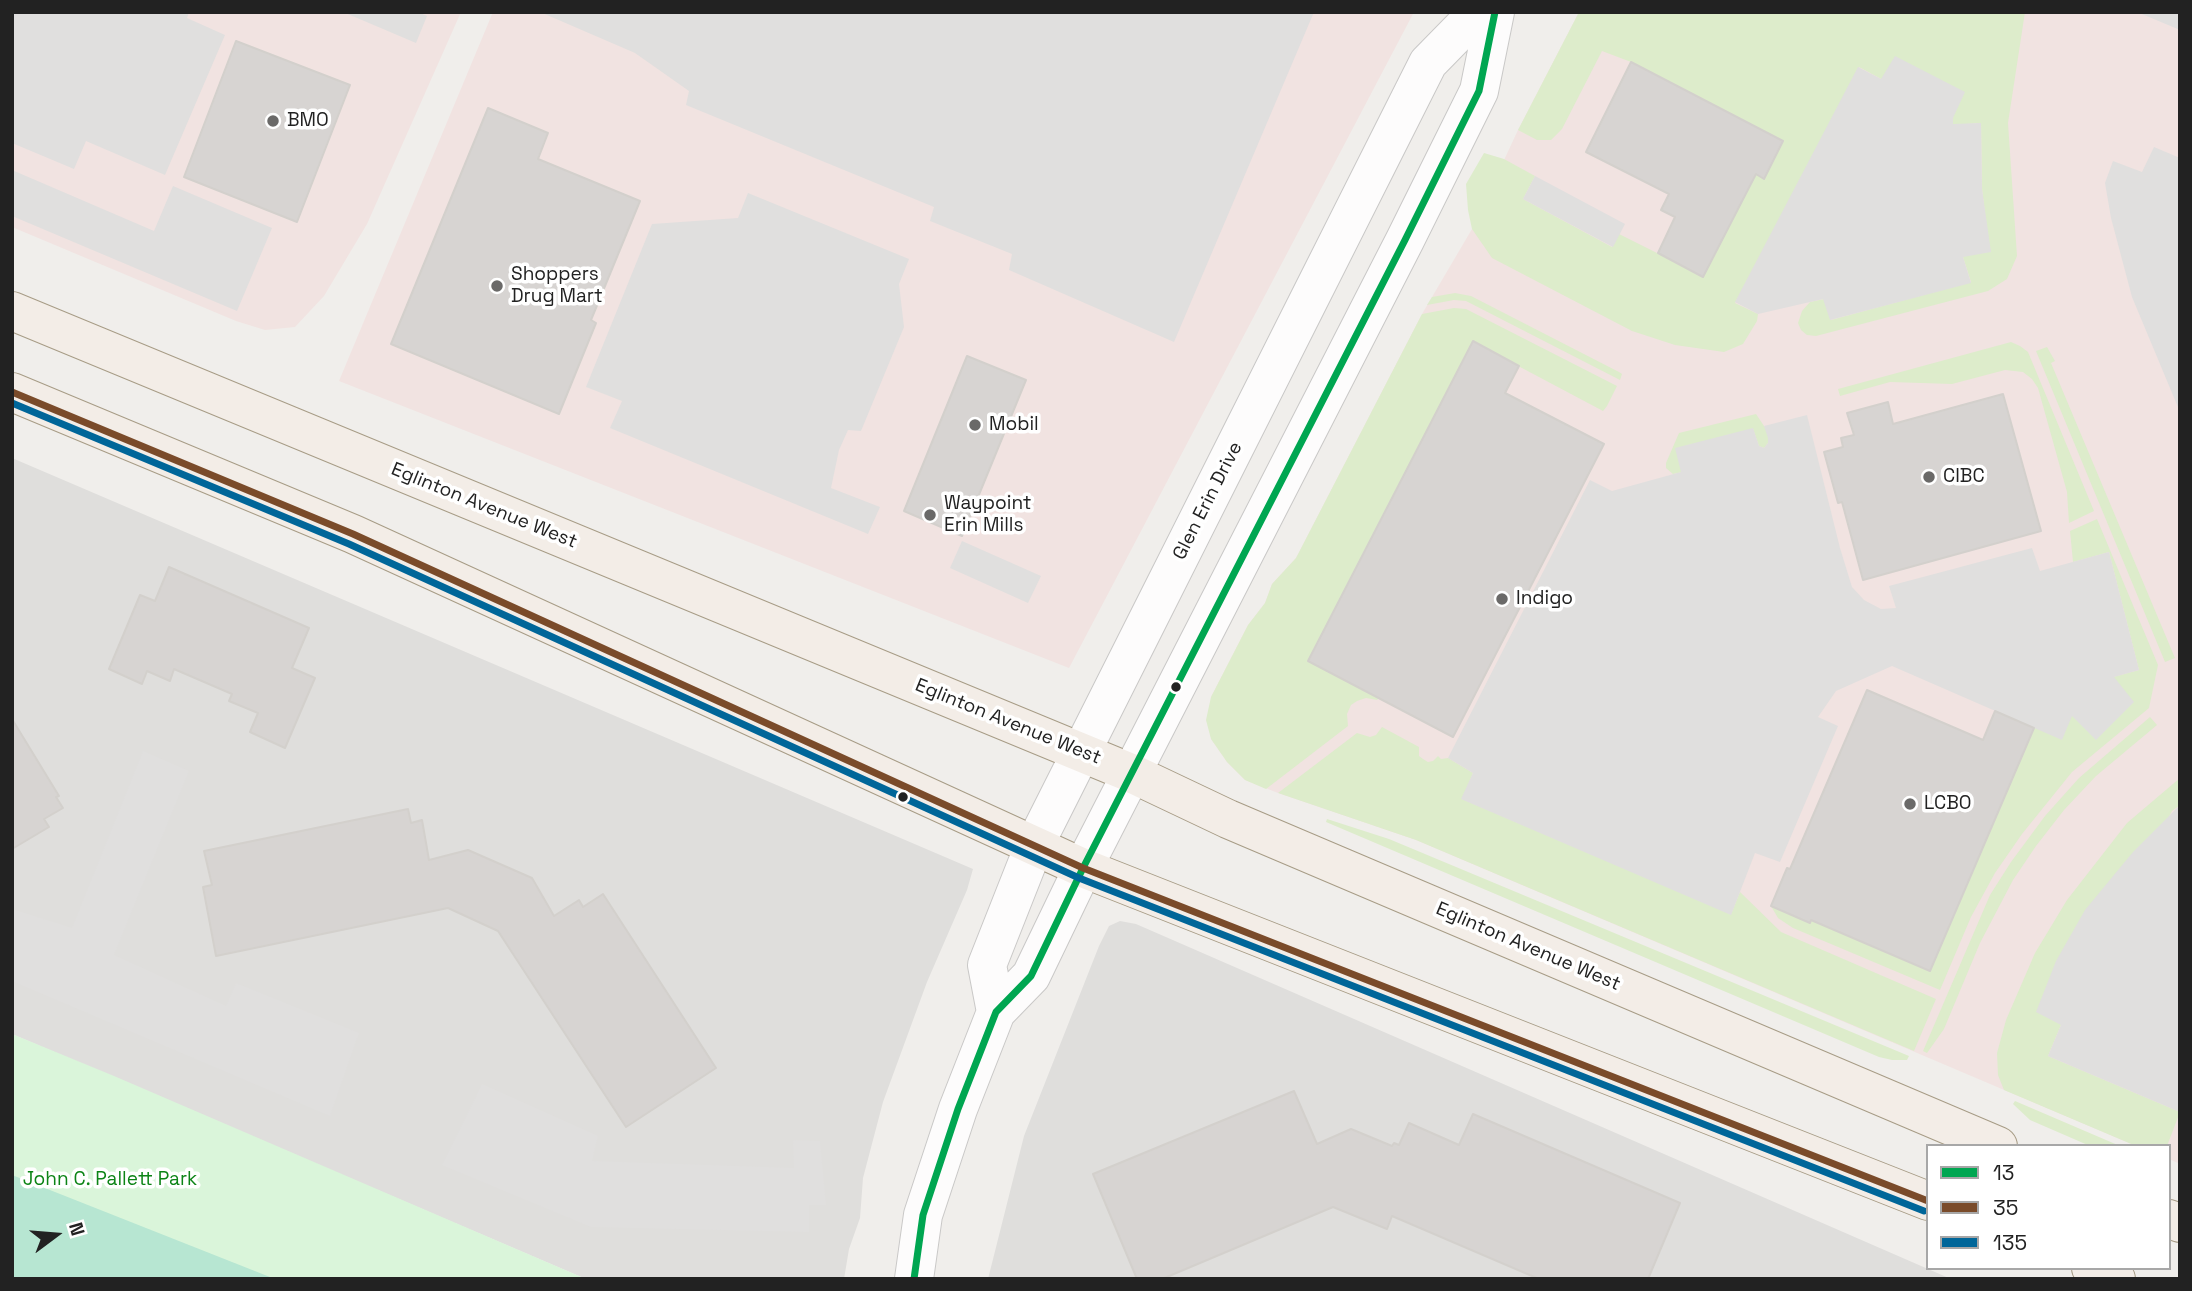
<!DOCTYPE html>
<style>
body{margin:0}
#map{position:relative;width:2192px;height:1291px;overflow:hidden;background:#f0eeeb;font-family:"Space Grotesk",sans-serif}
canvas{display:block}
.frame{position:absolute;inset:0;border:14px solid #222;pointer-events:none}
.legend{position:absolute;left:1926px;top:1144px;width:245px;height:126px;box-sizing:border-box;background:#fff;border:2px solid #a7a7a7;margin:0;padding:9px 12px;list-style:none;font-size:21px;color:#222}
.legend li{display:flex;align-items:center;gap:14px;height:35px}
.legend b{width:35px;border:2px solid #a7a7a7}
.north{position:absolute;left:21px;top:1200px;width:70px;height:70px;-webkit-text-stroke:5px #fff;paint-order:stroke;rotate:74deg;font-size:19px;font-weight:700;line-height:28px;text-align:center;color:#222}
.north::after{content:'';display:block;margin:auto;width:24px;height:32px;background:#222;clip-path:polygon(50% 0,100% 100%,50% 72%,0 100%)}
</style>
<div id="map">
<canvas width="2192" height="1291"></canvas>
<div class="frame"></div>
<ul class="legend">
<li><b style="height:9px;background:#00a651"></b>13</li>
<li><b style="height:9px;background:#7a4b2a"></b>35</li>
<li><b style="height:9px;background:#069"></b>135</li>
</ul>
<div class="north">N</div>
</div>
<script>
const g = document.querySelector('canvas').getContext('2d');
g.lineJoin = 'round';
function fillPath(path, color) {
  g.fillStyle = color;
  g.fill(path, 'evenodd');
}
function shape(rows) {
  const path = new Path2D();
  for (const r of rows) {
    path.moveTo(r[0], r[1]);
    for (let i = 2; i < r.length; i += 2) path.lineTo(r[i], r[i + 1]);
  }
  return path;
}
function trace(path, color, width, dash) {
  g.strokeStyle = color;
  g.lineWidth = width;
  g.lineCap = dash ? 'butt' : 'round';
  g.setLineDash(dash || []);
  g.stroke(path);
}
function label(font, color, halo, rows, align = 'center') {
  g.font = font + ' "Space Grotesk",sans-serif';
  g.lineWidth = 7;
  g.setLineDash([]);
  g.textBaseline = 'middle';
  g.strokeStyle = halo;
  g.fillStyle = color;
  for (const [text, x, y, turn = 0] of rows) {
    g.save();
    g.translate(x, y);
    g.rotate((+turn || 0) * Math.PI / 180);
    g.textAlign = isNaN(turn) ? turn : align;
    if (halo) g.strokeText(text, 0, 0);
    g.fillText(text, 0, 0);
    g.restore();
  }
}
fillPath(shape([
 [12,458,973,869,967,890,927,982,883,1102,863,1178,860,1218,849,1249,844,1279,586,1279,12,1034],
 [1120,921,1136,924,1951,1279,988,1279,1024,1136,1099,946,1109,926]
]), '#dfdedc');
fillPath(shape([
 [12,12,461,12,367,224,324,296,295,327,265,330,236,321,12,227],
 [493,12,1414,12,1069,668,339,381],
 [1579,12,2180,12,2180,1164,2169,1159,2169,1146,2136,1146,1416,840,1278,793,1245,780,1227,762,1211,739,1211,697,1248,625,1265,603,1272,584,1296,558,1422,314,1472,229,1518,130]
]), '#f1e3e1');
fillPath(shape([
 [1579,12,2025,12,2008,123,2017,256,2007,279,1988,291,1816,336,1807,335,1801,330,1798,323,1802,311,1810,302,1824,299,1831,320,1971,282,1963,257,1985,214,1982,189,1981,123,1953,125,1953,118,1859,67,1735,303,1758,314,1757,321,1743,344,1724,352,1675,345,1632,331,1492,258,1472,229,1468,210,1466,184,1484,153,1504,159,1535,176,1523,199,1612,247,1619,234,1703,276,1756,174,1764,178,1783,141,1631,62,1602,51,1562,129,1551,140,1537,140,1518,130],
 [1455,293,1471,296,1619,372,1622,374,1620,380,1466,301,1454,300,1427,305,1432,297],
 [1454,308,1466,309,1617,386,1607,406,1603,411,1473,342,1308,661,1379,698,1377,700,1366,698,1357,701,1351,705,1347,714,1348,726,1266,789,1245,780,1227,762,1211,739,1206,720,1211,697,1248,625,1265,603,1272,584,1296,558,1422,314],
 [2011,342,2020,346,2028,352,2094,511,2069,523,2067,492,2038,388,2032,379,2023,372,2005,370,1952,384,1890,382,1840,396,1838,389],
 [2047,347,2055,361,2051,363,2175,658,2165,662,2036,351],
 [1756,414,1768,432,1768,443,1764,448,1759,446,1753,429,1676,449,1682,472,1673,474,1666,468,1666,463,1679,433],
 [2097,519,2158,665,2149,708,2072,772,2022,834,1995,873,1971,917,1940,990,1793,928,1778,918,1771,906,1809,923,1811,920,1930,971,2034,728,2073,715,2113,677,2139,670,2109,552,2073,562,2070,531],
 [2150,717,2157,725,2096,776,2064,810,2036,846,2013,880,1980,943,1944,1029,1927,1053,1923,1051,1990,895,2011,862,2045,816,2079,778],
 [1382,727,1419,747,1419,756,1423,759,1428,762,1433,761,1438,756,1441,759,1448,758,1473,773,1462,799,1731,914,1740,892,1781,932,1936,999,1914,1051,1416,840,1278,793,1357,733,1370,737,1376,735],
 [2180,778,2180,805,2172,811,2061,1025,2048,1056,2180,1112,2167,1146,2136,1146,2004,1090,1998,1075,1997,1053,2006,1020,2035,953,2067,900,2127,823],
 [1327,819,1389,839,1909,1056,1907,1060,1892,1060,1879,1057,1326,822],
 [2015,1101,2120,1146,2090,1146,2030,1120,2013,1104]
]), '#ddeccb');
fillPath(shape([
 [12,1034,114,1076,586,1279,12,1279]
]), '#daf5da');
fillPath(shape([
 [12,1175,275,1279,12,1279]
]), '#b7e6d2');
fillPath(shape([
 [12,12,189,12,187,18,225,35,165,175,86,141,74,169,12,143],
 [343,12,418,12,427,16,416,43],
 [540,12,1314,12,1174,342,1009,270,1012,254,930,221,934,207,686,105,689,91,635,53],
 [2137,12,2180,12,2180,30],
 [1895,56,1965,92,1953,118,1953,124,1981,123,1982,189,1991,252,1963,257,1971,283,1830,320,1823,299,1758,314,1735,302,1858,67,1881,79],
 [2154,147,2180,158,2180,412,2132,297,2111,218,2105,183,2113,161,2142,172],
 [12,170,154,231,173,186,272,228,237,311,12,216],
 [1535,176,1625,224,1613,247,1523,199],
 [748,193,909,259,899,284,904,327,861,431,848,430,839,450,831,488,880,507,868,534,610,428,622,401,586,387,652,224,738,218],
 [1807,415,1840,548,1852,587,1864,600,1881,609,1896,608,1889,586,2032,548,2040,571,2109,552,2139,670,2114,677,2134,702,2096,740,2072,716,2062,740,1892,666,1836,691,1818,717,1838,726,1780,862,1755,853,1731,915,1461,799,1473,773,1448,758,1590,480,1612,491,1681,472,1675,448,1753,428,1759,446,1764,448,1768,443,1768,438,1764,426],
 [962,541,1041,576,1028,603,950,568],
 [143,751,189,771,114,955,226,1006,236,983,359,1033,330,1116,12,981,12,909,72,928],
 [2180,805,2180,1112,2048,1056,2061,1025,2036,1012,2056,961,2085,910,2133,852],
 [482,1084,598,1136,592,1161,794,1168,793,1140,820,1141,826,1205,809,1205,809,1232,591,1227,442,1165]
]), '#e0dfde');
const building = shape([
 [236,41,350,85,297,222,184,177,236,41],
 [1631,62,1783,141,1764,179,1756,174,1703,277,1658,253,1675,217,1661,210,1669,194,1586,152,1631,62],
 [488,108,548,133,538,159,640,201,591,320,596,323,559,414,391,344,488,108],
 [1473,341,1519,366,1505,393,1604,444,1453,737,1308,661,1473,341],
 [967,356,1026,380,962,536,904,511,967,356],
 [2003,394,2041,531,1863,580,1842,502,1838,503,1824,452,1843,447,1841,438,1854,435,1847,413,1888,402,1893,424,2003,394],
 [169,567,309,628,292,668,315,678,285,748,250,732,258,713,229,701,232,694,174,669,170,681,147,671,142,684,109,669,140,595,155,601,169,567],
 [1867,690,1983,740,1995,711,2034,728,1930,971,1811,920,1810,923,1771,906,1787,868,1790,869,1867,690],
 [12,719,59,796,56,797,63,808,44,819,49,827,12,849,12,719],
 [408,809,411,823,422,820,429,860,468,850,532,878,554,916,579,900,583,907,603,894,716,1068,626,1127,498,931,448,908,216,956,203,887,212,885,204,851,408,809],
 [1294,1091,1317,1144,1351,1129,1392,1146,1394,1143,1399,1145,1409,1123,1459,1145,1473,1114,1680,1203,1648,1279,1539,1279,1392,1216,1387,1229,1333,1207,1162,1279,1137,1279,1093,1174,1294,1091]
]);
fillPath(building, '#d7d4d2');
trace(building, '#d3d0cc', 2);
const minor = shape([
 [996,1012,987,965,1034,846,1428,63,1478,12],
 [914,1279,923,1215,958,1109,996,1012,1031,976,1083,868,1405,240,1479,91,1495,12]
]);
const major = shape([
 [12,311,1131,773,1228,819,1998,1146],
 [12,392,353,534,1083,868,1928,1201],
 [2169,1219,2180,1223],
 [2091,1268,2116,1279]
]);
trace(minor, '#c9c8c7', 40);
trace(major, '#a79c86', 40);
trace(minor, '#fdfcfc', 38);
trace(major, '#f3ede7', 38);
trace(shape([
 [914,1279,923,1215,958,1109,996,1012,1031,976,1083,868,1405,240,1479,91,1495,12]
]), '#00a651', 7);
trace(shape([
 [12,392,353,534,1083,868,1928,1201]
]), '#7a4b2a', 7);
trace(shape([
 [12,403,349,544,1079,878,1924,1211]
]), '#069', 7);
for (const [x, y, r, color] of [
 [273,121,7,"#6a6968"],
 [497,286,7,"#6a6968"],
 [975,425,7,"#6a6968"],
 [1929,477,7,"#6a6968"],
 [930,515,7,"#6a6968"],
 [1502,599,7,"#6a6968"],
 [1176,687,6,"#222"],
 [903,797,6,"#222"],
 [1910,804,7,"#6a6968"]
]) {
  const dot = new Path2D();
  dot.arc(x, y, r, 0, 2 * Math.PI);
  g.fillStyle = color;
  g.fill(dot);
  trace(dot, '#fff', 2.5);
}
label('19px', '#222', '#fff', [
 ["BMO",287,121],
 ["Shoppers",511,275],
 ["Drug Mart",511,297],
 ["Mobil",989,425],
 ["CIBC",1943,477],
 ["Waypoint",944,504],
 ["Erin Mills",944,526],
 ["Indigo",1516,599],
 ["LCBO",1924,804]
], 'left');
label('19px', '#222', '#fff', [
 ["Glen Erin Drive",1208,501,-63],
 ["Eglinton Avenue West",484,506,22],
 ["Eglinton Avenue West",1008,722,22],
 ["Eglinton Avenue West",1528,947,23]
]);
label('19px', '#0c8416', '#fff', [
 ["John C. Pallett Park",110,1180]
]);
</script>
